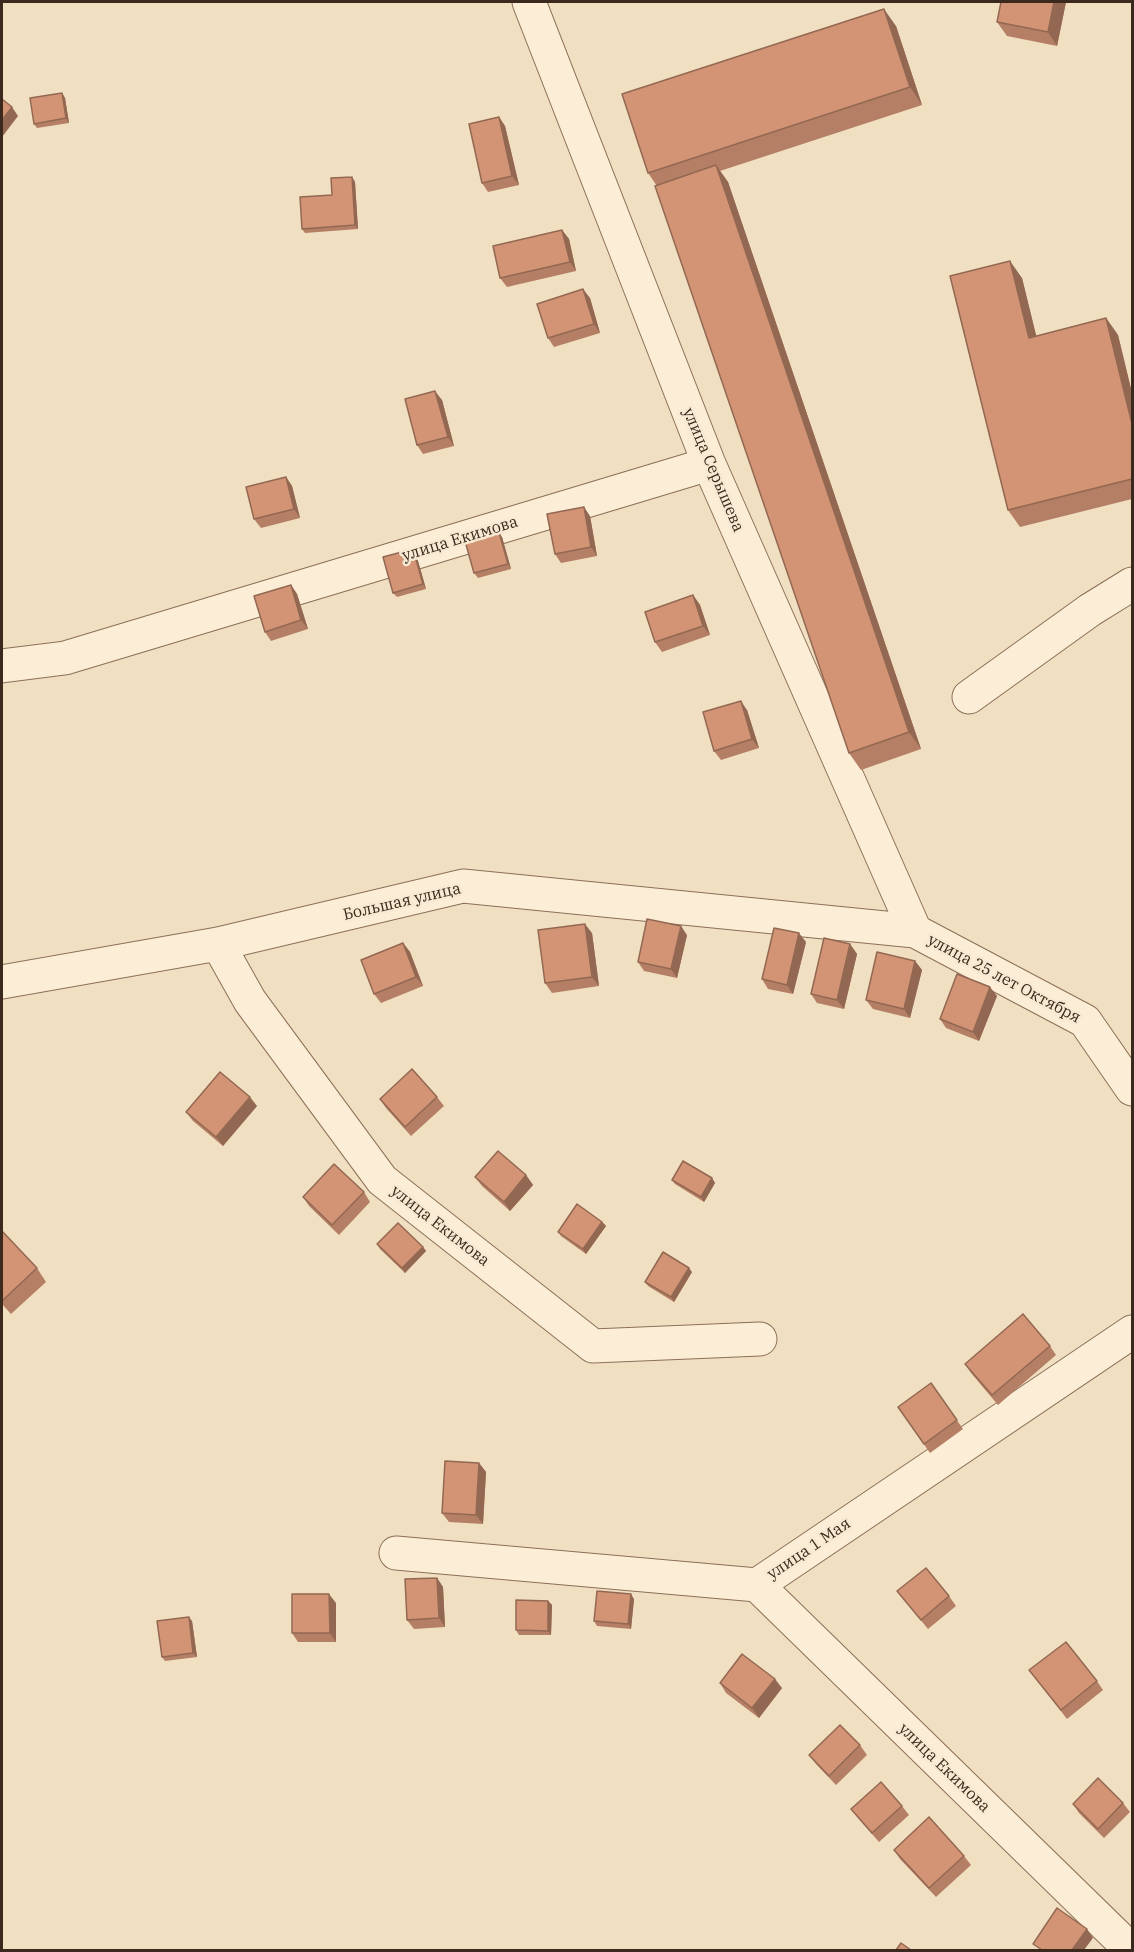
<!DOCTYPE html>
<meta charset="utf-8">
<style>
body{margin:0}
#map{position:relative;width:1134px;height:1952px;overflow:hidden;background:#f1dfc2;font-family:"IBM Plex Serif",serif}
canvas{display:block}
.frame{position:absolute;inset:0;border:3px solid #3b291d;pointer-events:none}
</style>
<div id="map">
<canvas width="1134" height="1952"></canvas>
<div class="frame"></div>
</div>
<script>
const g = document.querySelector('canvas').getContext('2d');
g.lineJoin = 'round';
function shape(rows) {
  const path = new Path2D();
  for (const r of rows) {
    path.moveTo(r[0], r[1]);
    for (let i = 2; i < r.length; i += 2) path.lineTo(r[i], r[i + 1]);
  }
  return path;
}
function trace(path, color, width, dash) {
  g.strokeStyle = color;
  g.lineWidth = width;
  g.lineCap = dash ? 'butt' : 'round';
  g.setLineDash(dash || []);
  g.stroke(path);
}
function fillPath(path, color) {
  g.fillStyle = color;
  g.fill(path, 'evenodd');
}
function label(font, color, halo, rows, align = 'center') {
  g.font = font + ' "IBM Plex Serif",serif';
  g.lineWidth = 5;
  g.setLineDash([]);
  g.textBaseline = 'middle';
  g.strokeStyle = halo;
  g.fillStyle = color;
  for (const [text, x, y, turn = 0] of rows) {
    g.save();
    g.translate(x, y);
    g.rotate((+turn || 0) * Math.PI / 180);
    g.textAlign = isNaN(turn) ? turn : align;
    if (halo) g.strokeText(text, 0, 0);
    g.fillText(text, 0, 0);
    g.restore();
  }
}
const minor = shape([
 [529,2,709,464,915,931],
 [2,666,65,658,709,464],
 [969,697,1090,610,1132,584],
 [218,944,250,1001,382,1180,593,1346,760,1339],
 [2,982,218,944,463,886,915,931,1085,1021,1132,1089],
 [396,1553,757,1585,1132,1332],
 [757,1585,1126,1945,1132,1950]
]);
trace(minor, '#8c6f57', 35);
trace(minor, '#fbedd6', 33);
fillPath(shape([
 [1001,2,1066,2,1057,46,1007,36,997,22],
 [896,26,922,105,720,171,728,182,921,749,861,770,849,753,657,186,648,173],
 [62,93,65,98,69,123,37,128,34,124],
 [499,117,505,126,519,185,488,192,482,183],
 [352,177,355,182,358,229,305,233,302,229,332,195],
 [562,230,569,239,576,271,507,287,500,278],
 [1022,278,1036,336,1106,318,1118,335,1132,393,1132,499,1020,527,1008,510],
 [590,298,600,333,554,347,548,338],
 [442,400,454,446,423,454,417,445],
 [286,477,292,486,300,518,261,528,254,519],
 [590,516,597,556,561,563,555,554],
 [502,537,511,569,478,578,474,573],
 [413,549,416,554,426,589,397,597,393,593],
 [291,585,297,594,308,629,271,641,265,632],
 [693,595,700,605,710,635,662,652,655,642],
 [747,710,759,748,721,760,714,751],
 [592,933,599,986,552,993,545,983],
 [687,935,677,978,644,971,638,962],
 [806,942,793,994,768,989,762,979],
 [403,943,410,952,423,986,381,1003,374,994],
 [850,944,857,954,844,1009,817,1003,811,994],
 [915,961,922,970,910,1018,873,1009,866,1000],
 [997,996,979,1041,946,1028,940,1019],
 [437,1097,444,1106,411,1136,386,1108,380,1099],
 [257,1106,223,1146,193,1121,186,1112],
 [526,1175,533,1185,510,1211,482,1186,475,1177],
 [712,1178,715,1183,704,1202,675,1184,672,1180],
 [364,1192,370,1202,339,1235,309,1206,303,1197],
 [602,1222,606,1226,586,1254,561,1236,558,1232],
 [2,1231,37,1268,46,1282,11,1314,2,1304],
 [377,1244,423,1247,426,1251,405,1273,380,1249],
 [692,1272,674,1302,648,1286,645,1282],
 [1050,1346,1056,1355,998,1405,971,1373,965,1364],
 [931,1383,963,1429,930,1453,898,1407],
 [479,1463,486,1472,483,1524,449,1522,442,1513],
 [437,1578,443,1587,445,1627,414,1629,407,1620],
 [897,1591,949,1596,956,1606,928,1629],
 [634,1599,631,1629,597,1626,594,1621],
 [548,1601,552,1605,551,1635,519,1635,516,1630],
 [336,1603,336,1642,298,1642,292,1633],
 [192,1621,197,1657,165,1661,162,1657],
 [1029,1670,1097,1681,1103,1690,1067,1719],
 [720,1683,782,1688,759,1718,726,1693],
 [860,1745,867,1755,836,1785,816,1764,809,1755],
 [1123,1803,1130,1812,1104,1838,1079,1813,1073,1804],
 [902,1806,909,1815,879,1842,858,1818,851,1809],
 [894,1850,964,1856,971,1865,936,1897,900,1859]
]), '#b57f65');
fillPath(shape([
 [1054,2,1066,2,1057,46,1048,32],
 [884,9,896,26,922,105,910,87],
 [62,93,65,98,69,123,66,118],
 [12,107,18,116,2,137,2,120],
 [499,117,505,126,519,185,512,176],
 [716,165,728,182,921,749,909,732],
 [352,177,355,182,358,229,355,225],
 [562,230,569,239,576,271,570,262],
 [1010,261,1022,278,1041,355,1029,338],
 [583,289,590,298,600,333,594,324],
 [1106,318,1118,335,1132,393,1132,424],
 [435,391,442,400,454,446,448,437],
 [286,477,292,486,300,518,294,509],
 [584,507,590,516,597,556,591,547],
 [499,532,502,537,511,569,508,564],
 [413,549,416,554,426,589,423,584],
 [291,585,297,594,308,629,301,620],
 [693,595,700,605,710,635,703,626],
 [741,701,747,710,759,748,752,739],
 [585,924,592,933,599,986,592,977],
 [681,926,687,935,677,978,671,969],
 [799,933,806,942,793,994,787,985],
 [403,943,410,952,423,986,416,977],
 [850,944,857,954,844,1009,837,1000],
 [915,961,922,970,910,1018,904,1009],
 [990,987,997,996,979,1041,973,1032],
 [250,1097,257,1106,223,1146,216,1137],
 [526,1175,533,1185,510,1211,504,1202],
 [712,1178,715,1183,704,1202,701,1197],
 [602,1222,606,1226,586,1254,583,1249],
 [423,1247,426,1251,405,1273,402,1268],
 [689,1268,692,1272,674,1302,671,1297],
 [479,1463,486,1472,483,1524,476,1515],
 [437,1578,443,1587,445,1627,439,1618],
 [329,1594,336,1603,336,1642,330,1633],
 [631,1594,634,1599,631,1629,628,1624],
 [548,1601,552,1605,551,1635,548,1631],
 [189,1617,192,1621,197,1657,193,1653],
 [775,1679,782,1688,759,1718,752,1708],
 [1087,1929,1093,1938,1084,1950,1072,1950]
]), '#936852');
const building = shape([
 [1001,2,1054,2,1048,32,997,22,1001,2],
 [884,9,910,87,648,173,622,94,884,9],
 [62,93,66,118,34,124,30,98,62,93],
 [2,99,12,107,2,120,2,99],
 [499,117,512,176,482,183,469,124,499,117],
 [716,165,909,732,849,753,655,186,716,165],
 [352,177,355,225,302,229,300,197,332,195,331,178,352,177],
 [562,230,570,262,500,278,493,246,562,230],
 [1010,261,1029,338,1106,318,1132,424,1132,479,1008,510,950,276,1010,261],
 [583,289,594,324,548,338,537,304,583,289],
 [435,391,448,437,417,445,405,399,435,391],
 [286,477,294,509,254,519,246,487,286,477],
 [584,507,591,547,555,554,547,514,584,507],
 [499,532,508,564,474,573,465,541,499,532],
 [413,549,423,584,393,593,383,557,413,549],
 [291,585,301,620,265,632,254,596,291,585],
 [693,595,703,626,655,642,645,612,693,595],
 [741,701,752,739,714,751,703,712,741,701],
 [647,919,681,926,671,969,638,962,647,919],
 [585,924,592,977,545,983,538,930,585,924],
 [774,928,799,933,787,985,762,979,774,928],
 [824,938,850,944,837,1000,811,994,824,938],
 [403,943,416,977,374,994,361,960,403,943],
 [877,952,915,961,904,1009,866,1000,877,952],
 [957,974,990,987,973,1032,940,1019,957,974],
 [412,1069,437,1097,405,1127,380,1099,412,1069],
 [220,1072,250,1097,216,1137,186,1112,220,1072],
 [498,1151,526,1175,504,1202,475,1177,498,1151],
 [683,1161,712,1178,701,1197,672,1180,683,1161],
 [334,1164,364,1192,332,1225,303,1197,334,1164],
 [577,1204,602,1222,583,1249,558,1232,577,1204],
 [398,1223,423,1247,402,1268,377,1244,398,1223],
 [2,1231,37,1268,2,1301,2,1231],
 [663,1252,689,1268,671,1297,645,1282,663,1252],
 [1023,1314,1050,1346,992,1395,965,1364,1023,1314],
 [931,1383,957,1420,924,1444,898,1407,931,1383],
 [445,1461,479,1463,476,1515,442,1513,445,1461],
 [926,1568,949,1596,921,1620,897,1591,926,1568],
 [437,1578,439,1618,407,1620,405,1579,437,1578],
 [597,1591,631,1594,628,1624,594,1621,597,1591],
 [292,1594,329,1594,330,1633,292,1633,292,1594],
 [516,1600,548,1601,548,1631,516,1630,516,1600],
 [189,1617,193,1653,162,1657,157,1621,189,1617],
 [1066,1642,1097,1681,1061,1710,1029,1670,1066,1642],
 [742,1654,775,1679,752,1708,720,1683,742,1654],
 [840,1725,860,1745,829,1776,809,1755,840,1725],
 [1098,1778,1123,1803,1098,1829,1073,1804,1098,1778],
 [881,1782,902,1806,872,1833,851,1809,881,1782],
 [929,1817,964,1856,929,1888,894,1850,929,1817],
 [1057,1908,1087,1929,1072,1950,1042,1950,1033,1944,1057,1908],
 [901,1943,911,1950,896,1950,901,1943]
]);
fillPath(building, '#d29475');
trace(building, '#936852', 1.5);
label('16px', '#3b291d', '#f8ead2', [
 ["улица Серышева",713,470,67],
 ["улица Екимова",460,539,-17],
 ["Большая улица",402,902,-13],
 ["улица 25 лет Октября",1004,979,28],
 ["улица Екимова",440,1226,38],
 ["улица 1 Мая",809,1549,-34],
 ["улица Екимова",944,1768,44]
]);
</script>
